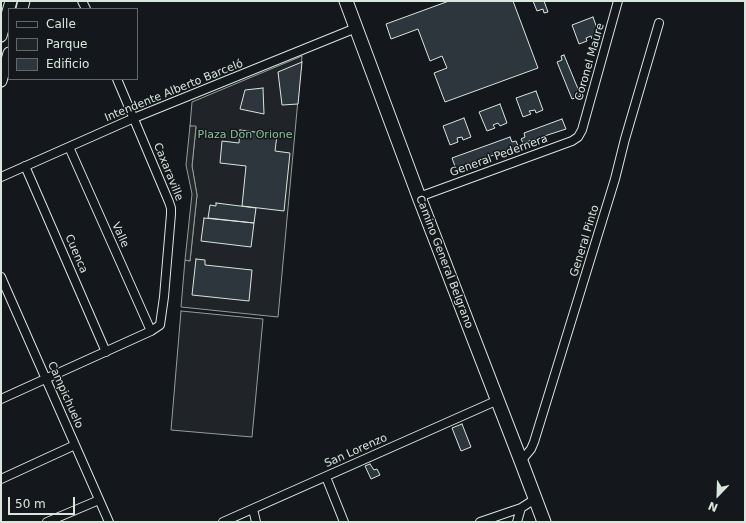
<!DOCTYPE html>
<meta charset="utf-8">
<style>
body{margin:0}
#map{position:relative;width:746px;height:523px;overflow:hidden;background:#14181c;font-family:"DejaVu Sans",sans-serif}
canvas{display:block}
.frame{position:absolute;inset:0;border:2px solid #d8e6dc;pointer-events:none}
.legend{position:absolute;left:8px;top:8px;width:130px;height:72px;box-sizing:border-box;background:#14181c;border:1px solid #626a69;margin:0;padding:5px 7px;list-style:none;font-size:12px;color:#d8e6dc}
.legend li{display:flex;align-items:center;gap:8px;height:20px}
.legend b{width:20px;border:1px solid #626a69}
.north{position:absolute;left:698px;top:475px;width:40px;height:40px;-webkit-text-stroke:3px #14181c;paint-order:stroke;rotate:203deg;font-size:11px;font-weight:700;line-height:16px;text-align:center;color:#d8e6dc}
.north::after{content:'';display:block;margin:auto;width:14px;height:18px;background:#d8e6dc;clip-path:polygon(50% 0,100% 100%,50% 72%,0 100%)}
.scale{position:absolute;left:8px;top:497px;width:67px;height:18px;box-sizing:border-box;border:2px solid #d8e6dc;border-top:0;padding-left:5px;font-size:12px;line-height:14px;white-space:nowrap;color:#d8e6dc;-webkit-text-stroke:3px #14181c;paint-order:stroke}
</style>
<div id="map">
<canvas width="746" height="523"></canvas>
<div class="frame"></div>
<ul class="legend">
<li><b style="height:5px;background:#14181c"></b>Calle</li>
<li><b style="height:11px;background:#202428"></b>Parque</li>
<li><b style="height:11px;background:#2c363c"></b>Edificio</li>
</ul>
<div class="north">N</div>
<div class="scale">50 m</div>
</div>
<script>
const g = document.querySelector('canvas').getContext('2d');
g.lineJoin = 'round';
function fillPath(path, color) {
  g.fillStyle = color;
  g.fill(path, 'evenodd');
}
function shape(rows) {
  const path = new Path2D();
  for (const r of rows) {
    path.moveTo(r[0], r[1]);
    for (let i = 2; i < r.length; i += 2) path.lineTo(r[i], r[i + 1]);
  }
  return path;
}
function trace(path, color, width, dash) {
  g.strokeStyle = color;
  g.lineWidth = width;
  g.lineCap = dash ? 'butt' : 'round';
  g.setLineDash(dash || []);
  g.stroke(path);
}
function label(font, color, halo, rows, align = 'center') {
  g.font = font + ' "DejaVu Sans",sans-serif';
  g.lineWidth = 3;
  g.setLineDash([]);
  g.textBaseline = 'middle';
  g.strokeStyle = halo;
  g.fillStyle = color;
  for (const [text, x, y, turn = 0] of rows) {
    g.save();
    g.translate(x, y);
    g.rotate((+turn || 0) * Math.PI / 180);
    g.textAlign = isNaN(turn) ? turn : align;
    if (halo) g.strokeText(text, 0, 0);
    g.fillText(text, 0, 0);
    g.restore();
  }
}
const green = shape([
 [302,56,278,317,181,307,185,260,190,261,197,195,192,166,196,127,190,126,192,102,302,56],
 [181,311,263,319,252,437,171,430,181,311]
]);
fillPath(green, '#202428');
trace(green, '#939e99', 1);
const parking = shape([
 [190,126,196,126,192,166,197,195,190,261,185,260,192,194,186,165,190,126]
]);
fillPath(parking, '#24282b');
trace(parking, '#939e99', 1);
const building = shape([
 [449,1,513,1,538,68,445,102,434,73,447,68,442,56,430,61,418,29,391,39,386,24,449,1],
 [533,1,544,1,548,12,544,13,543,9,537,11,533,1],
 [593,17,600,37,592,39,591,36,586,38,587,41,579,44,572,25,593,17],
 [564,55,581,96,572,99,557,62,562,60,561,56,564,55],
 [302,62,298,104,282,105,278,72,302,62],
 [263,88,264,114,240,109,245,90,263,88],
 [536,91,543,110,536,113,535,110,529,111,531,114,523,117,516,98,536,91],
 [500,104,507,123,500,126,498,123,493,125,495,128,487,131,479,112,500,104],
 [464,118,471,137,463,140,462,137,457,138,458,142,450,145,443,126,464,118],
 [562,119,566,129,523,143,521,139,525,137,524,133,562,119],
 [240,130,277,135,275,151,290,153,284,211,242,206,246,166,220,163,222,141,239,143,240,130],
 [510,137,512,142,516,141,518,146,456,169,452,158,510,137],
 [216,203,256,208,254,223,208,218,210,205,216,206,216,203],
 [204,218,254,223,251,247,201,241,204,218],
 [196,259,205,260,205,265,252,270,249,301,192,295,196,259],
 [462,424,471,447,461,451,452,428,462,424],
 [370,464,374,470,377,469,380,475,371,479,365,466,370,464]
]);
fillPath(building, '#2c363c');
trace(building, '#d8e6dc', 1);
const street = shape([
 [82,1,86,9],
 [69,147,151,331],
 [25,166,106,352],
 [1,177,134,118,356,28],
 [419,197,572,141,578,137,582,130,618,1],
 [1,277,109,522],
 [1,399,151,331,160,325,164,297,171,214,171,208,169,202,117,79],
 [521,461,531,449,534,442,615,179,625,139,659,23],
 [326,477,344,522],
 [1,479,75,445],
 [253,509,256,522],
 [47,522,99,500],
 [223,522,498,400],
 [480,522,521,508],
 [517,522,521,508,535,499]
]);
const secondary = shape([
 [22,9,24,1],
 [1,36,11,1],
 [1,81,9,53]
]);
const primary = shape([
 [346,1,419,197,521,461,544,522]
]);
trace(street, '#d8e6dc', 10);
trace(secondary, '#d8e6dc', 13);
trace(primary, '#d8e6dc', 15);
trace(street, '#14181c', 8);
trace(secondary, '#14181c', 11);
trace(primary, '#14181c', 13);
label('11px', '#d8e6dc', '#14181c', [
 ["Coronel Maure",590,62,-74],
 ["Intendente Alberto Barceló",174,91,-22],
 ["General Pedernera",499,156,-20],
 ["Caxaraville",168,172,68],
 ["Valle",120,235,66],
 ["General Pinto",585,241,-73],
 ["Cuenca",76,254,67],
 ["Camino General Belgrano",444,262,69],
 ["Campichuelo",65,395,66],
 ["San Lorenzo",356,451,-24]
]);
label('11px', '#8ac095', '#14181c', [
 ["Plaza Don Orione",245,135]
]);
</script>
